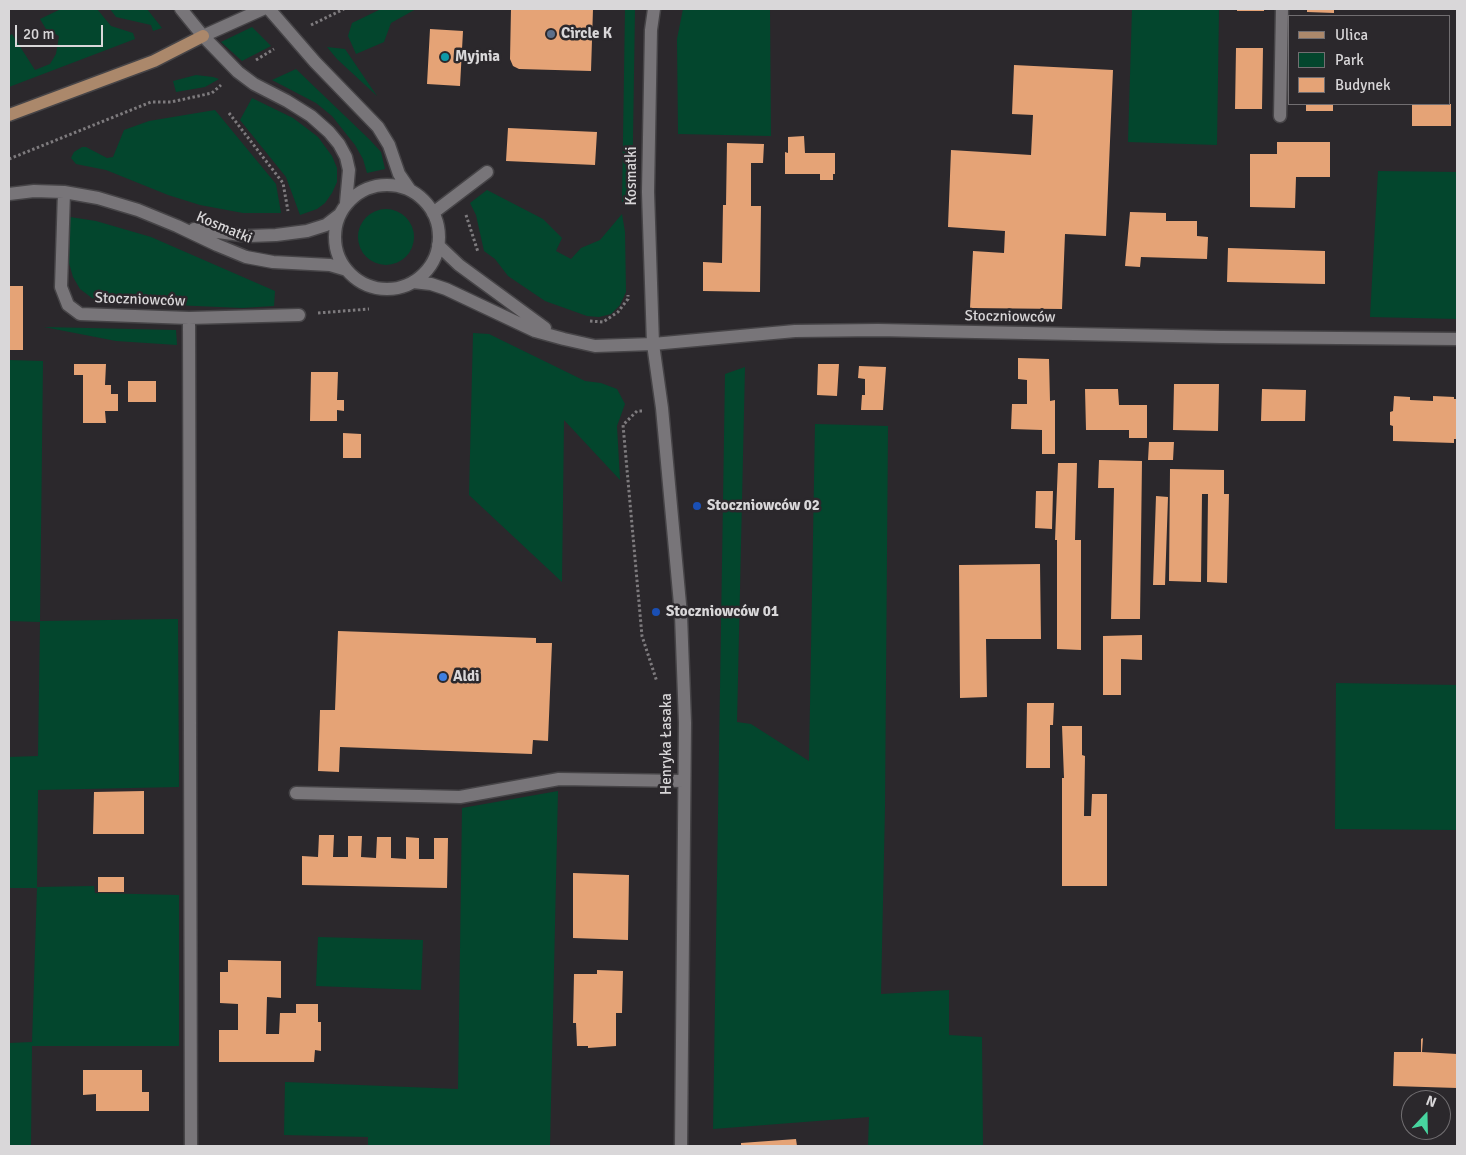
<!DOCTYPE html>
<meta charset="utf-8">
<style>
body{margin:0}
#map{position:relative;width:1466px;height:1155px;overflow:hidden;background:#2b282c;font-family:Signika,sans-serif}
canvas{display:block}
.frame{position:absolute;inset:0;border:10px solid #d9d7d9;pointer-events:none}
.legend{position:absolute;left:1288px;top:15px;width:162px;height:90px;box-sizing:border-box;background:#2b282c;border:1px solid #716e71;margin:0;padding:6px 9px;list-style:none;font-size:15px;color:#d9d7d9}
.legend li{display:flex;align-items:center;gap:10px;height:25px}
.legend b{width:25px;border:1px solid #716e71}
.north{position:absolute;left:1401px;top:1090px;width:50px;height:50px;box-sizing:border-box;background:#2b282c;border:1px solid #716e71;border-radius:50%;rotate:21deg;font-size:14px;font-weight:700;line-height:20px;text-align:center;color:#d9d7d9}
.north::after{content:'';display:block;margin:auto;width:18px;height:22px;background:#47d49e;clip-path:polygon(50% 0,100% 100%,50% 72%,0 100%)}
.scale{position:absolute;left:15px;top:25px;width:88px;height:22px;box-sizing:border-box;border:2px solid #d9d7d9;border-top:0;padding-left:6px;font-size:15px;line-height:18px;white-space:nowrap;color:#d9d7d9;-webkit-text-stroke:4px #2b282c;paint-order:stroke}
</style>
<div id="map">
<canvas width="1466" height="1155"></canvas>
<div class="frame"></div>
<ul class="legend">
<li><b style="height:6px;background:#ab886b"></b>Ulica</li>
<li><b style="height:14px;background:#03462d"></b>Park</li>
<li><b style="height:14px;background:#e5a376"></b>Budynek</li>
</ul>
<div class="north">N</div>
<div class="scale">20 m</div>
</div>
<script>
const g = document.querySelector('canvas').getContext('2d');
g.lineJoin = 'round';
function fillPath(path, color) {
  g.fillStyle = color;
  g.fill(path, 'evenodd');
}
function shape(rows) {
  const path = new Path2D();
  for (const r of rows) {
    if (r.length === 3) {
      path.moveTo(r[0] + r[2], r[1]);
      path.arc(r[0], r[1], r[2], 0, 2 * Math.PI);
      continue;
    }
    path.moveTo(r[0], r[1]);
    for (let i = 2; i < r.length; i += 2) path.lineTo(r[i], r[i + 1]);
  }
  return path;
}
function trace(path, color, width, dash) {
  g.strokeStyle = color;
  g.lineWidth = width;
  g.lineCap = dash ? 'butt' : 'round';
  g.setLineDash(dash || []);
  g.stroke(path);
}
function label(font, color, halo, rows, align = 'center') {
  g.font = font + ' Signika,sans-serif';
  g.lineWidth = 5;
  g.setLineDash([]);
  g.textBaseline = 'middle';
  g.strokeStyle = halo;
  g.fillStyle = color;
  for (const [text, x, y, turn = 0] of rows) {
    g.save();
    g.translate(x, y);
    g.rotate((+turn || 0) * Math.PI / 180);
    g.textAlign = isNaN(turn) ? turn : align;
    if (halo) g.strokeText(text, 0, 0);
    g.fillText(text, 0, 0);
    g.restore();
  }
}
fillPath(shape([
 [61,9,97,9,111,26,133,33,135,39,9,87,9,36,12,34,35,70,50,64,56,54,59,36,46,29,40,19],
 [110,9,147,9,162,28,153,31,151,25,116,17],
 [381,9,416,9,391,23,384,42,356,54,348,36,352,23],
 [625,9,635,9,632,202,622,202],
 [683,9,770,9,771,136,678,134,677,39],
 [1132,9,1219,9,1217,145,1128,142],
 [252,27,271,46,242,61,221,42],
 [327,47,345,49,377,96,337,59],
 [296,69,370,140,381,152,385,169,367,173,363,159,355,145,332,116,316,103,272,80],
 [196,75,213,77,219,79,205,87,176,92,173,81],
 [252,98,293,118,305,127,318,137,332,156,337,168,337,182,332,193,325,203,317,209,300,215,286,177,240,120],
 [215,110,276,184,281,213,243,213,200,205,168,195,106,170,76,164,71,158,74,152,82,147,86,147,107,158,113,157,124,130,149,121],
 [1378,171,1457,172,1457,319,1370,317],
 [487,190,543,219,562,238,556,251,571,259,581,248,600,240,622,214,625,232,626,292,620,305,611,314,599,317,587,316,545,301,508,276,495,259,484,251,476,215,470,203],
 [386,237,28],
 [70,217,96,221,151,237,275,291,274,306,242,308,105,302,92,298,80,289,73,277,69,263],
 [44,327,176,330,177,345,116,341],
 [473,333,489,334,585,381,601,383,617,389,625,404,617,426,620,480,564,420,562,582,469,495],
 [9,360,43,361,40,621,178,619,179,787,38,790,37,887,94,886,95,893,179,895,179,1046,32,1046,31,1146,9,1146,9,1043,32,1042,37,888,9,888,9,757,38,756,40,622,9,621],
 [745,367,737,722,751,724,809,761,815,424,888,426,885,807,881,994,949,990,949,1035,982,1037,983,1146,868,1146,869,1117,713,1129,725,374],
 [1336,683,1457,685,1457,830,1335,829],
 [558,791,550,1146,368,1146,368,1137,284,1135,285,1082,458,1089,462,808],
 [318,937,423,940,421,990,316,986]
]), '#03462d');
fillPath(shape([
 [511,9,593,9,591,71,519,69,513,66,510,59],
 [1237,9,1264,9,1264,11,1237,11],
 [1307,9,1334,9,1334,13,1307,12],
 [430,29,463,31,460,86,427,84],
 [1236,48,1263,48,1262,109,1235,109],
 [1014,65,1113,70,1106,236,1065,234,1062,309,970,308,973,251,1004,253,1005,231,948,227,951,150,1031,155,1033,115,1012,114],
 [1306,104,1333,104,1333,111,1306,111],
 [1412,104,1451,104,1451,126,1412,126],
 [508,128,597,132,595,165,506,161],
 [804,136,805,153,835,153,835,174,833,174,833,180,820,180,820,174,785,174,785,152,788,153,788,137],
 [1277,142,1330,142,1330,177,1296,177,1295,208,1250,207,1250,154,1277,154],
 [727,143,764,144,763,163,751,163,751,206,761,206,760,292,703,291,703,262,722,263,723,205,726,205],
 [1130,212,1166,213,1166,221,1197,221,1197,236,1208,237,1207,259,1141,257,1140,267,1125,266],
 [1228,248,1325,251,1325,284,1227,282],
 [9,286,23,286,23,350,9,350],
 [1018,358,1049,359,1050,401,1055,400,1055,454,1042,454,1042,430,1011,429,1012,404,1027,404,1027,380,1018,379],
 [74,364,106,364,105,385,111,385,111,394,118,394,118,411,105,411,106,423,83,423,83,375,74,375],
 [818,364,839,364,837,396,817,395],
 [859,366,886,367,883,410,861,410,862,395,865,395,865,379,858,378],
 [311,372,338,372,337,400,344,400,344,411,337,410,337,421,310,421],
 [128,381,156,381,156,402,128,402],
 [1174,384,1219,384,1218,431,1173,430],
 [1085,389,1118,389,1119,405,1147,405,1147,438,1129,438,1129,430,1086,430],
 [1262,389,1306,390,1305,421,1261,421],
 [1394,396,1410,397,1410,400,1433,401,1433,396,1454,397,1454,399,1457,399,1457,439,1454,439,1454,443,1393,441,1393,426,1390,425,1390,412,1393,411],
 [343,433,361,434,361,458,343,458],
 [1149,442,1174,442,1173,460,1148,460],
 [1099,460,1142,461,1140,619,1111,619,1114,488,1098,488],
 [1058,463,1077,463,1075,540,1081,540,1081,650,1057,649,1057,540,1055,540],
 [1170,469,1224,470,1224,494,1229,494,1227,583,1207,582,1208,494,1202,494,1201,582,1169,581],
 [1036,491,1053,491,1052,529,1035,528],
 [1156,496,1168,497,1165,585,1153,585],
 [1040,564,1041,639,986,639,987,697,960,698,959,565],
 [338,631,536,638,536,643,552,643,548,741,533,740,532,754,340,747,339,772,318,771,320,710,335,710],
 [1142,635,1142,660,1121,659,1121,695,1103,695,1103,636],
 [1027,703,1054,703,1053,725,1050,725,1050,768,1026,768],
 [1062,726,1082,726,1082,755,1085,756,1084,816,1091,816,1092,794,1107,794,1107,886,1062,886,1062,778,1064,778],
 [144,791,144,834,93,834,94,792],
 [319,835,334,835,333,857,348,857,348,836,362,836,361,857,376,858,377,837,391,837,391,858,406,859,406,837,419,838,419,859,434,859,434,838,448,838,447,888,302,885,302,856,318,857],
 [573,873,629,875,628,940,573,938],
 [98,877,124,877,124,892,98,892],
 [228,960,281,961,281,998,267,997,266,1034,279,1034,280,1013,296,1013,296,1004,318,1004,318,1022,321,1022,321,1051,315,1050,314,1062,219,1062,219,1030,238,1030,238,1004,220,1003,220,972,228,972],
 [597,970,623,971,622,1013,616,1013,616,1046,588,1048,588,1046,577,1046,576,1023,573,1023,574,974,597,974],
 [1423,1038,1422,1052,1457,1054,1457,1088,1393,1086,1394,1052,1421,1052,1421,1039],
 [83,1070,142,1070,142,1092,149,1092,149,1111,96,1111,96,1094,83,1095],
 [796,1139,797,1146,741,1146,741,1143]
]), '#e5a376');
const minor = shape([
 [181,9,203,36,238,72,254,84,287,101,311,116,329,132,339,144,346,157,349,170,346,203],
 [269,9,315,62,378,127,389,145,399,174,410,190],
 [654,9,651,30,648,192,653,344,662,408,681,615,685,723,681,1146],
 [203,36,263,9],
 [1280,116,1282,9],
 [387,237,52],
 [64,192,61,287,68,305,80,314,189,318,299,315],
 [9,194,34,191,64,192,98,198,138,210,177,226,217,245,246,257,273,262,330,265,347,270],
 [433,213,487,172],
 [194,229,249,236,276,235,307,231,326,225,339,215],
 [438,245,459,265,545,328],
 [413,282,431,284,446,289,535,331,564,339,595,346,653,344,795,331,878,330,1221,337,1457,339],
 [189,318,191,1146],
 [296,793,460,797,559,779,684,781]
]);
const major = shape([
 [9,115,154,61,203,36]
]);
trace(minor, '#464447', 15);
trace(major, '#464447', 15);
trace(shape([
 [311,25,344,9],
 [256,60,274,49],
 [229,113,283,183,288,211],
 [9,159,151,102,171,102,212,93,221,85],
 [466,215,478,252],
 [318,313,369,309],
 [590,321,603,322,618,312,628,299,628,295],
 [642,411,637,411,623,425,642,636,657,682]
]), '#7e7b7e', 3, [2.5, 2.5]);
trace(minor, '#787579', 12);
trace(major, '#ab886b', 12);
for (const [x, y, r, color] of [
 [551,34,5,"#5c6f8a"],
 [445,57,5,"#0f9aa8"],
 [697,506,5,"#1a4fb4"],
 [656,612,5,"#1a4fb4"],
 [443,677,5,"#3f7fe0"]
]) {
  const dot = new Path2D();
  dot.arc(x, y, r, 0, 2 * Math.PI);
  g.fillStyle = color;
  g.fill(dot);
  trace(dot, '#2b282c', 2);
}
label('bold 15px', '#d9d7d9', '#2b282c', [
 ["Circle K",561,34],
 ["Myjnia",455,57],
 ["Stoczniowców 02",707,506],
 ["Stoczniowców 01",666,612],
 ["Aldi",453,677]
], 'left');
label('15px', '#d9d7d9', '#2b282c', [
 ["Kosmatki",632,176,-90],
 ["Kosmatki",224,228,23],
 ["Stoczniowców",140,300,2],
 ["Stoczniowców",1010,317,1],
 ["Henryka Łasaka",667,744,-90]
]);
</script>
